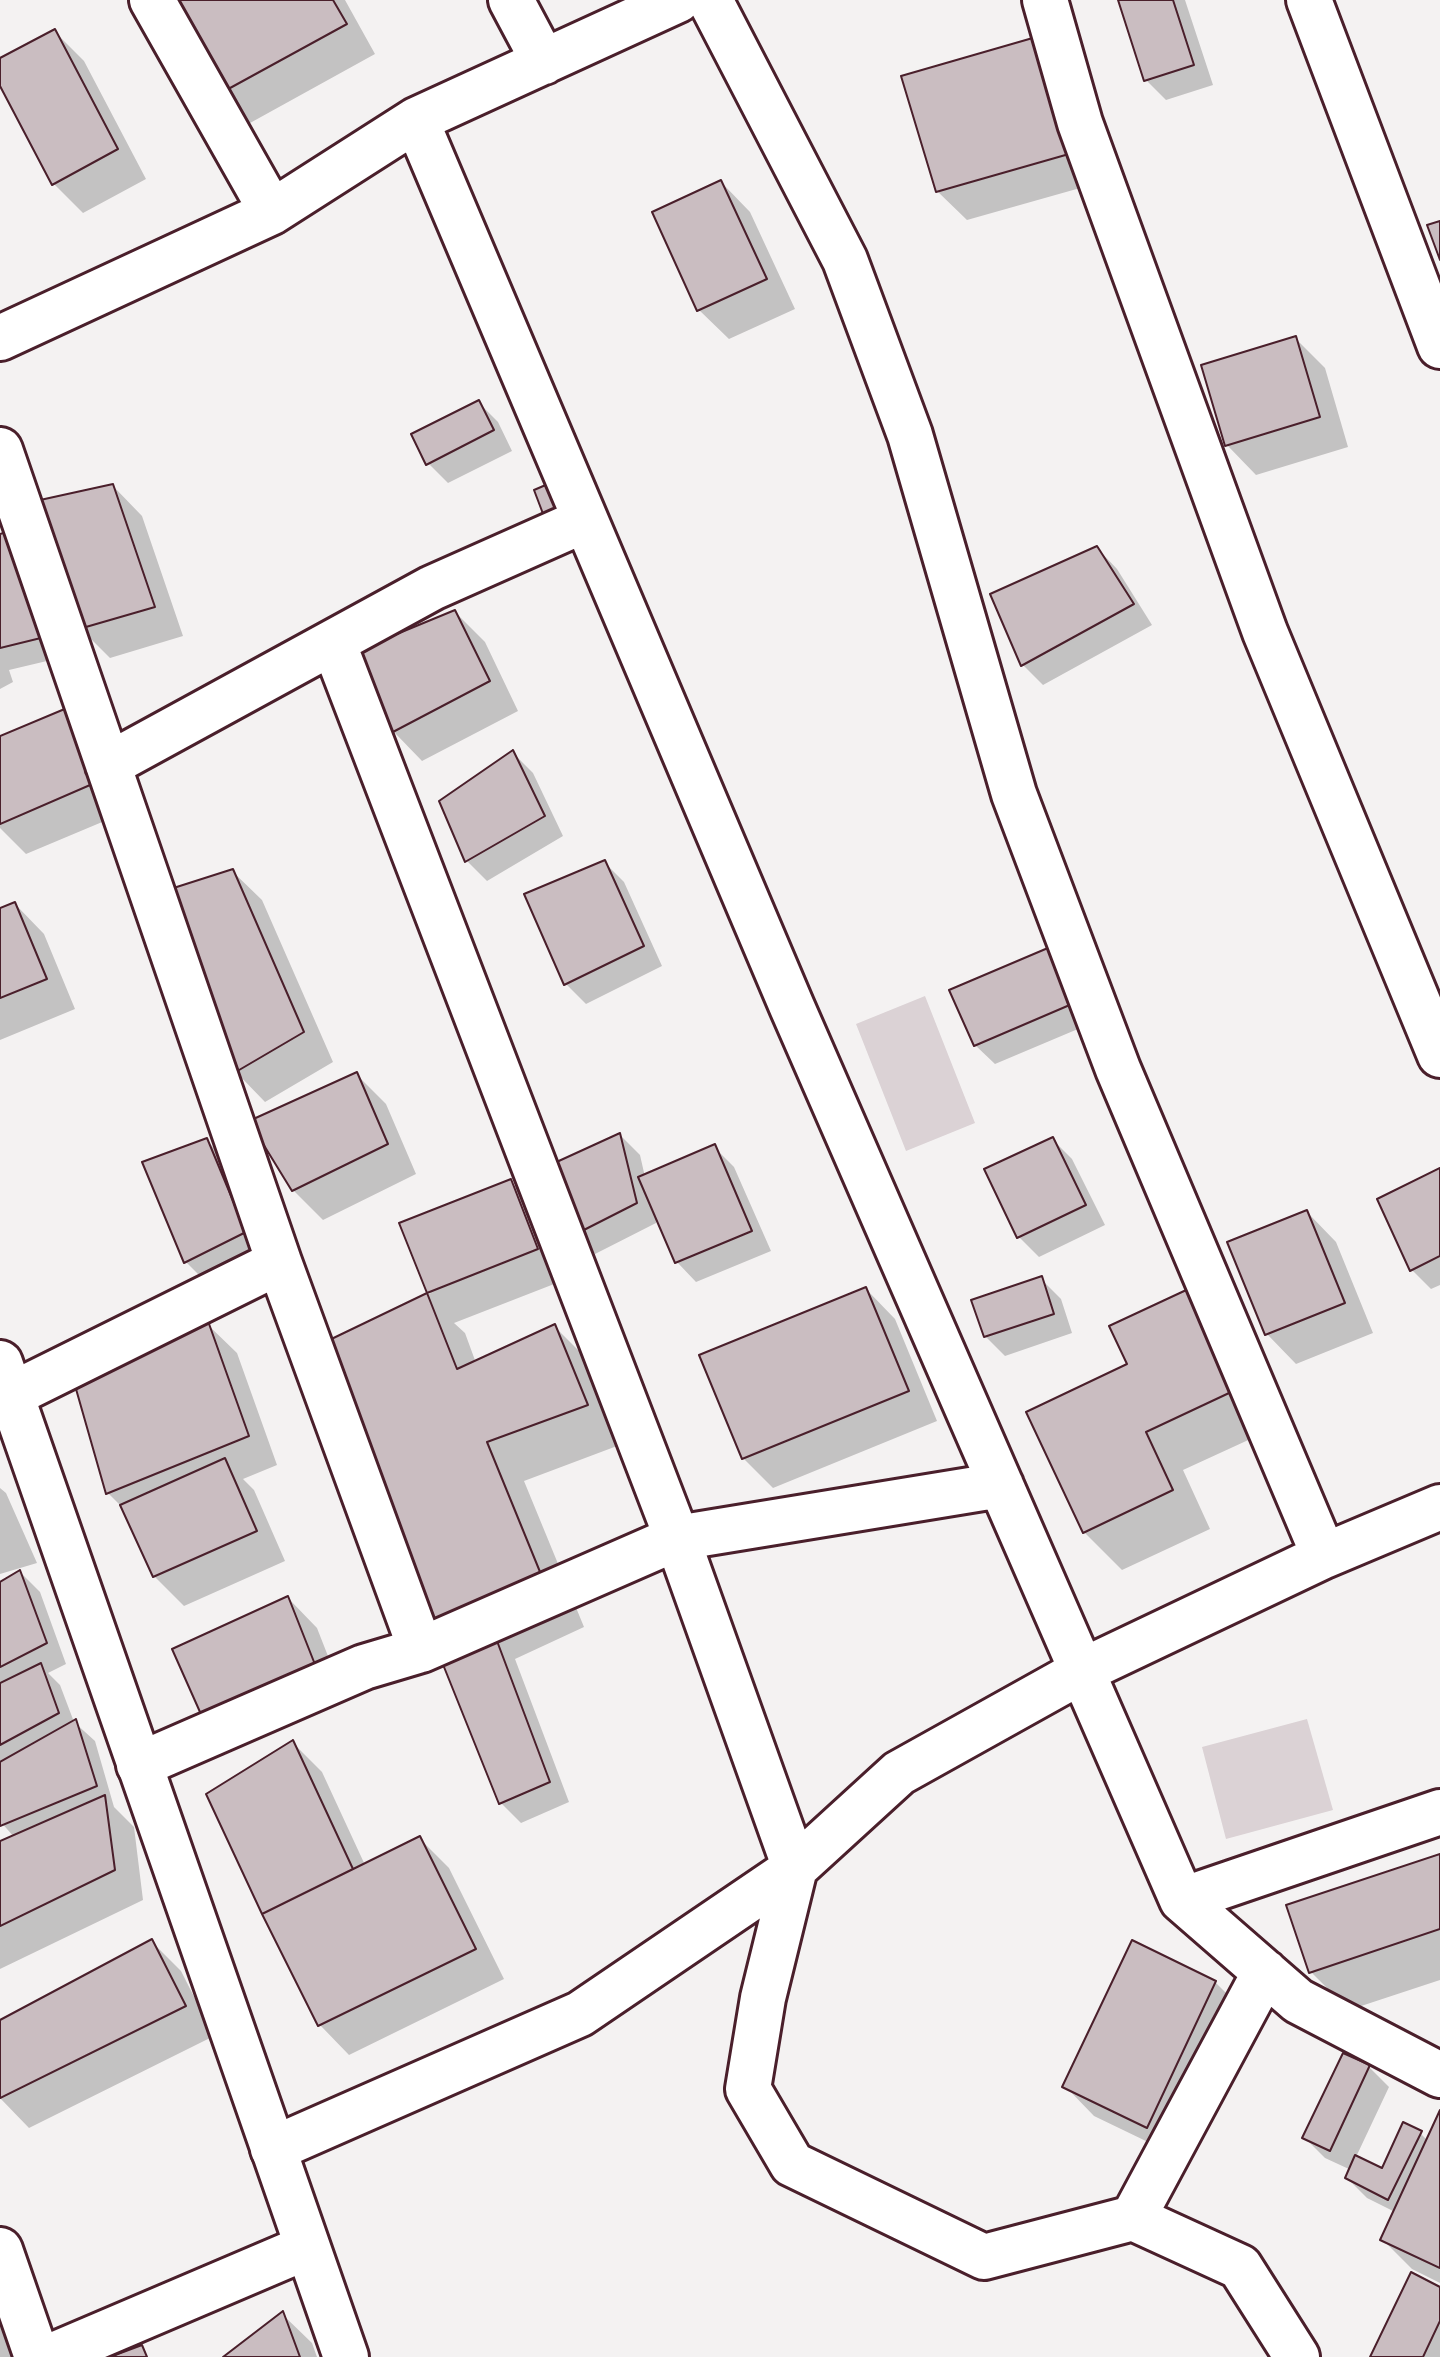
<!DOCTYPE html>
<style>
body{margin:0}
canvas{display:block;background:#f4f2f2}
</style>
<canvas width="1440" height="2357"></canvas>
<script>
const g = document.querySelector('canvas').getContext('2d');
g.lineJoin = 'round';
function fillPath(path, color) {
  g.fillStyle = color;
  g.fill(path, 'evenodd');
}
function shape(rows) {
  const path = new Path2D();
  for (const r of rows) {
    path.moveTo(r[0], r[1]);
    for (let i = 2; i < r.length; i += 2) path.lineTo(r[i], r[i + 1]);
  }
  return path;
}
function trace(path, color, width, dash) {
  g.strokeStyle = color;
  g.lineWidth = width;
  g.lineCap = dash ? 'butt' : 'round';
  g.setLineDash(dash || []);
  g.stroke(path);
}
fillPath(shape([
 [925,996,975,1123,906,1151,856,1024],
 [1307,1719,1333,1810,1226,1839,1202,1747]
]), '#dbd2d5');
fillPath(shape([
 [158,0,345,0,375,54,241,128],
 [1120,0,1185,0,1213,85,1166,100,1146,80],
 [55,32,84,61,146,179,83,213,53,183,0,82,0,60],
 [1049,35,1112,179,967,220,937,191],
 [721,182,750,212,795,309,729,339,699,310],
 [1296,339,1325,368,1348,447,1256,475,1227,445],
 [478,402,498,422,512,451,448,483,428,463],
 [113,486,142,516,183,636,110,658,80,628],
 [0,536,68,656,9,670,13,682,0,689],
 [1097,548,1117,569,1152,625,1043,685,1023,665,992,595],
 [455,612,485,642,518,711,422,761,393,731],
 [66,711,126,812,26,854,0,828,0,738],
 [513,753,533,773,563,836,487,881,467,861],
 [604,862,624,882,662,966,586,1004,566,984],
 [232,871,262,900,333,1062,265,1102,236,1072],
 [15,904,44,934,75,1009,0,1040,0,910],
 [1062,945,1104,1018,995,1064,975,1045],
 [356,1074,386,1104,416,1174,323,1220,293,1190],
 [620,1135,640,1155,645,1177,714,1147,734,1167,771,1251,696,1282,677,1262,656,1213,656,1223,595,1254,575,1234],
 [1052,1139,1072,1159,1105,1225,1039,1257,1019,1237],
 [206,1140,226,1160,264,1253,205,1281,185,1261],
 [1440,1170,1440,1285,1431,1289,1411,1269],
 [510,1181,540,1210,567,1279,454,1323,465,1333,476,1363,554,1326,593,1365,625,1443,524,1481,584,1627,515,1659,569,1802,521,1823,501,1803,444,1662,323,1345,431,1293,429,1292],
 [1307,1212,1336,1242,1373,1333,1296,1364,1267,1334],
 [1041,1279,1061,1299,1072,1333,1005,1356,985,1336],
 [1196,1288,1281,1425,1183,1470,1210,1529,1122,1570,1084,1532,1130,1365],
 [866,1289,895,1319,937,1421,773,1488,743,1458],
 [207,1324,237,1353,277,1465,243,1479,254,1490,285,1561,184,1606,154,1576,123,1508,108,1493],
 [0,1488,6,1493,37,1563,0,1574],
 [20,1572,40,1592,66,1664,48,1673,60,1685,74,1722,95,1741,114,1807,134,1827,143,1900,0,1969,0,1843,14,1837,0,1821,0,1585],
 [288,1598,317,1628,344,1697,235,1750,206,1720],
 [293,1743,322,1772,365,1865,419,1838,449,1868,504,1979,349,2055,320,2025,209,1795],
 [1440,1856,1440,1980,1349,2010,1311,1972],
 [152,1942,181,1971,214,2036,29,2128,0,2098,0,2023],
 [1215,1982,1245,2012,1177,2156,1094,2116,1065,2086],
 [1369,2067,1389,2087,1356,2157,1383,2170,1420,2133,1428,2141,1440,2115,1440,2283,1412,2269,1383,2240,1395,2212,1367,2198,1347,2178,1351,2170,1325,2158,1305,2138],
 [0,2278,19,2357,0,2357],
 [1440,2289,1440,2357,1372,2357],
 [282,2314,312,2343,317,2357,226,2357]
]), '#0003');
const building = shape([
 [155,0,333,0,347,24,210,99,155,0],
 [1118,0,1173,0,1194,65,1144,81,1118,0],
 [55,29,118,149,52,185,0,86,0,58,55,29],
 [1050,33,1083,150,936,192,901,76,1050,33],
 [721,180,767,279,697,311,652,212,721,180],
 [1440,221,1440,260,1427,225,1440,221],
 [1296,336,1320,417,1225,446,1201,365,1296,336],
 [479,400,494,430,426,465,411,434,479,400],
 [555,481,567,510,545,519,534,490,555,481],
 [113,484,155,607,79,629,31,502,113,484],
 [9,531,49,636,0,648,0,534,9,531],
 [1097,546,1134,604,1021,666,990,594,1097,546],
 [455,610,490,681,391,733,358,650,455,610],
 [67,708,97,782,0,824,0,736,67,708],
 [513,750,545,816,465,862,439,801,513,750],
 [605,860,644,946,564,985,524,894,605,860],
 [233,869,304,1032,234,1073,161,892,233,869],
 [15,902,47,979,0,998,0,908,15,902],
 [1062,942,1086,998,974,1046,949,990,1062,942],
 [357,1072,388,1144,292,1191,249,1121,357,1072],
 [620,1133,637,1203,574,1235,550,1165,620,1133],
 [1053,1137,1086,1205,1017,1238,984,1169,1053,1137],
 [207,1138,246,1232,184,1263,142,1162,207,1138],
 [715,1144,752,1231,675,1263,638,1177,715,1144],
 [1440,1168,1440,1256,1410,1271,1377,1199,1440,1168],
 [511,1179,538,1249,427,1293,399,1223,511,1179],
 [1307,1210,1345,1303,1265,1335,1227,1242,1307,1210],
 [1042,1276,1054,1314,984,1337,971,1300,1042,1276],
 [1197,1285,1244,1386,1146,1432,1173,1490,1083,1533,1026,1412,1127,1364,1109,1326,1197,1285],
 [866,1287,909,1391,742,1459,699,1355,866,1287],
 [427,1293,457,1369,555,1324,588,1405,487,1442,547,1589,425,1646,321,1344,427,1293],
 [208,1321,249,1436,106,1494,76,1389,208,1321],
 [225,1458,257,1531,153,1577,120,1505,225,1458],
 [20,1570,47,1643,0,1667,0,1582,20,1570],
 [288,1596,316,1667,204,1721,172,1649,288,1596],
 [494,1633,550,1782,499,1804,440,1657,494,1633],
 [41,1663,59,1713,0,1745,0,1683,41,1663],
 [76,1719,97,1786,0,1826,0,1762,76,1719],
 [293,1740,353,1869,262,1914,206,1794,293,1740],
 [105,1795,115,1870,0,1926,0,1841,105,1795],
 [420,1836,476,1949,318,2026,262,1914,420,1836],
 [1440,1854,1440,1929,1309,1973,1286,1905,1440,1854],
 [152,1939,186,2006,0,2098,0,2020,152,1939],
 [1132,1940,1216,1981,1147,2128,1062,2087,1132,1940],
 [1343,2053,1370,2065,1330,2151,1302,2138,1343,2053],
 [1440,2110,1440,2268,1380,2240,1440,2110],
 [1403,2122,1422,2131,1388,2200,1345,2178,1355,2155,1382,2168,1403,2122],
 [1411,2272,1440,2287,1440,2321,1423,2357,1370,2357,1411,2272],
 [283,2311,300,2357,223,2357,283,2311],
 [142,2345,147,2357,110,2357,142,2345]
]);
fillPath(building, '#cabdc1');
trace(building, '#4a1f2b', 2);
const minor = shape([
 [152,0,272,212],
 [511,0,544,62],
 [710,0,845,260,910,435,1014,794,1118,1069,1324,1556],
 [1045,0,1080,123,1265,632,1440,1055],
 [1309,0,1440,346],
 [416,120,792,1007,1182,1900,1298,2001,1440,2075],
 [0,338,272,212,416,120,678,0],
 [0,450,279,1262,421,1650,364,1667,139,1765],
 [333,642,677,1538,795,1868,763,1998,748,2089,792,2164,984,2257,1133,2218,1240,2267,1297,2357],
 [108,765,432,588,585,520],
 [11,1395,279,1262],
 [421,1650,677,1538,1001,1485],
 [1182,1900,1440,1812],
 [273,2149,580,2014,795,1868,899,1773,1082,1671,1324,1556,1440,1507],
 [1133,2218,1265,1972],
 [0,2250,37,2357],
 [49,2357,307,2247]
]);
const tertiary = shape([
 [0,1363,346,2357]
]);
trace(minor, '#4a1f2b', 50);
trace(tertiary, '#4a1f2b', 50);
trace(minor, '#fff', 44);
trace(tertiary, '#fff', 44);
</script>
